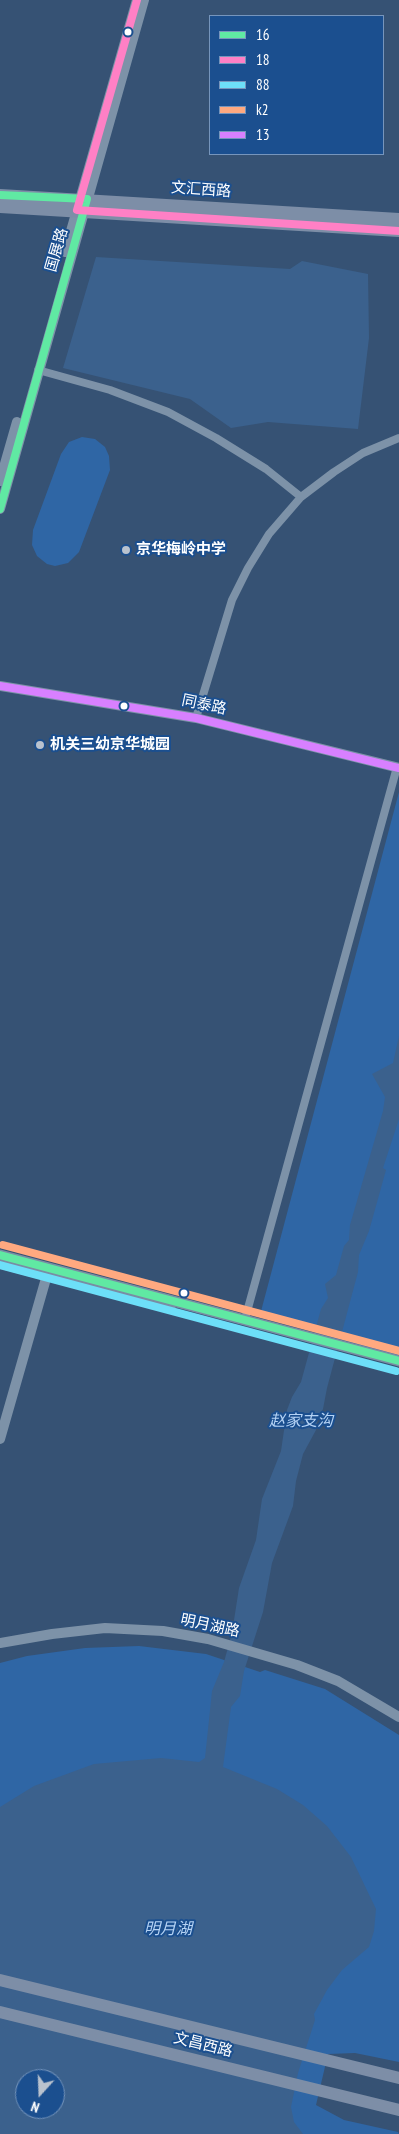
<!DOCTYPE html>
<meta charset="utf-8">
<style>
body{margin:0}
#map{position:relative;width:399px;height:2134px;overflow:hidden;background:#365274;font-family:"PT Sans Narrow",sans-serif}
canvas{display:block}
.legend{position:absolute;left:209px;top:15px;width:175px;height:140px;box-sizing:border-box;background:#1b4f8f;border:1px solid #7695bc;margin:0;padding:6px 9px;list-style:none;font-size:15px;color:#fff}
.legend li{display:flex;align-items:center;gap:10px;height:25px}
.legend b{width:25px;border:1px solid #7695bc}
.north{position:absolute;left:15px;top:2069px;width:50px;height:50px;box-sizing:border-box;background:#1b4f8f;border:1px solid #7695bc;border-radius:50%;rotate:200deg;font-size:14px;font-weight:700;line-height:20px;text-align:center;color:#fff}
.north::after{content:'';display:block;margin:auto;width:18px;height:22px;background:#b9c2ce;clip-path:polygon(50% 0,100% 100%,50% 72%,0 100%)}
</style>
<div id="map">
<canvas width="399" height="2134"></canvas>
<ul class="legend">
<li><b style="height:6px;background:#60e9a3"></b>16</li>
<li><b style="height:6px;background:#ff80c5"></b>18</li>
<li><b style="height:6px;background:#6ddff8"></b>88</li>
<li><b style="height:6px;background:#ffa980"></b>k2</li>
<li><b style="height:6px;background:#d880ff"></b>13</li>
</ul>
<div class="north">N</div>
</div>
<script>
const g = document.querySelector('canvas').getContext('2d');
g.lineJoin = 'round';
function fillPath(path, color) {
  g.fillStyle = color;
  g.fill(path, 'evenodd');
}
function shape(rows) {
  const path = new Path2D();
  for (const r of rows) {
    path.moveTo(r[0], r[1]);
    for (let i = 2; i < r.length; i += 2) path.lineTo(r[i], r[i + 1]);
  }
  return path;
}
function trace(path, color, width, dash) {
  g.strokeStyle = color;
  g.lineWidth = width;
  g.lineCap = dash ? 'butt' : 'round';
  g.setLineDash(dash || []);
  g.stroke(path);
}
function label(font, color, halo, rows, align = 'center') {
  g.font = font + ' "PT Sans Narrow","Noto Sans SC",sans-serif';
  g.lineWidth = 4;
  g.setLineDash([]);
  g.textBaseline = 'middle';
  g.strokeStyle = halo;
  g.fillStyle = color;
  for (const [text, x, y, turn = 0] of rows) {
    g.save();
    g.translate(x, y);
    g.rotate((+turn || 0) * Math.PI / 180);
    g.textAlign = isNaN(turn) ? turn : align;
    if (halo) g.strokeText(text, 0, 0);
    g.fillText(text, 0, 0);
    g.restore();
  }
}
fillPath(shape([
 [82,437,95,439,105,447,109,456,110,470,79,552,68,563,55,566,47,564,37,556,32,545,33,530,61,454,69,442],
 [399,792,399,1357,260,1315],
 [139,1646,206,1654,260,1672,265,1670,325,1689,399,1735,399,2062,355,2053,328,2054,316,2105,344,2120,398,2132,399,2134,0,2134,0,1663,27,1656,85,1648],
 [25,2079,55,2079,55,2109,25,2109]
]), '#2f66a5');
fillPath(shape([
 [96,257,290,269,302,261,368,274,369,338,358,429,268,422,231,428,190,399,63,368],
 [399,1036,399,1119,383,1168,386,1170,369,1231,359,1255,358,1272,327,1388,323,1409,318,1418,316,1430,303,1454,296,1481,293,1506,272,1563,263,1612,244,1671,240,1696,231,1707,223,1767,277,1789,303,1805,327,1826,351,1857,376,1909,374,1931,369,1947,342,1970,327,1990,314,2014,315,2020,298,2073,291,2107,294,2122,303,2134,0,2134,0,1807,34,1786,94,1764,161,1758,199,1762,205,1758,212,1691,224,1662,232,1633,239,1588,256,1540,262,1499,281,1451,287,1410,292,1397,301,1382,321,1309,328,1298,325,1284,336,1275,344,1246,349,1240,350,1225,383,1111,385,1097,372,1074,393,1063],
 [25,2079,55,2079,55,2109,25,2109]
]), '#3b618d');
trace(shape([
 [38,370,110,390,168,412,216,438,266,469,301,497],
 [196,718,232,600,248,568,269,534,301,497,334,472,363,453,399,438],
 [245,1319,397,767]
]), '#7d92a8', 8);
trace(shape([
 [65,252,137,0],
 [0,481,17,422],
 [0,509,144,0],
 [0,686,196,718,399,768],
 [0,1439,49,1268],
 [0,1643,52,1634,105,1628,163,1631,208,1639,297,1665,338,1681,399,1717]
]), '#7d92a8', 10);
trace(shape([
 [0,1255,399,1361],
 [0,1263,170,1308]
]), '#798da4', 11);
trace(shape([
 [0,195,399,219],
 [0,207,399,231],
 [0,1980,399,2078],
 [0,2012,399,2110]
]), '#7d8ea7', 12);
trace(shape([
 [0,195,87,199,0,509],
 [0,1255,399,1361]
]), '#60e9a3', 8);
trace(shape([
 [137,0,77,210,399,231]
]), '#ff80c5', 8);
trace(shape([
 [0,1265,396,1371]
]), '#6ddff8', 8);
trace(shape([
 [3,1245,399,1351]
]), '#ffa980', 8);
trace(shape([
 [0,686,196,718,399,768]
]), '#d880ff', 8);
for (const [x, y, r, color] of [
 [128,32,4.5,"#fff"],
 [126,550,5,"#b9c2ce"],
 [124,706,4.5,"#fff"],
 [40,745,5,"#b9c2ce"],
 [184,1293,4.5,"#fff"]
]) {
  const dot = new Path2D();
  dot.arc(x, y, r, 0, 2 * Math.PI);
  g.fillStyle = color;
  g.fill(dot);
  trace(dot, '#1b4f8f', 2);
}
label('15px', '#fff', '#1b4f8f', [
 ["文汇西路",201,190,4],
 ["国展路",57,250,-74],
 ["同泰路",204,705,12],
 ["明月湖路",210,1626,12],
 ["文昌西路",203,2045,14]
]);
label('bold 15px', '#fff', '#1b4f8f', [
 ["京华梅岭中学",136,550],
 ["机关三幼京华城园",50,745]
], 'left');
label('italic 16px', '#b5d3f5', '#1b4f8f', [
 ["赵家支沟",301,1421],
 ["明月湖",168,1929]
]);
</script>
